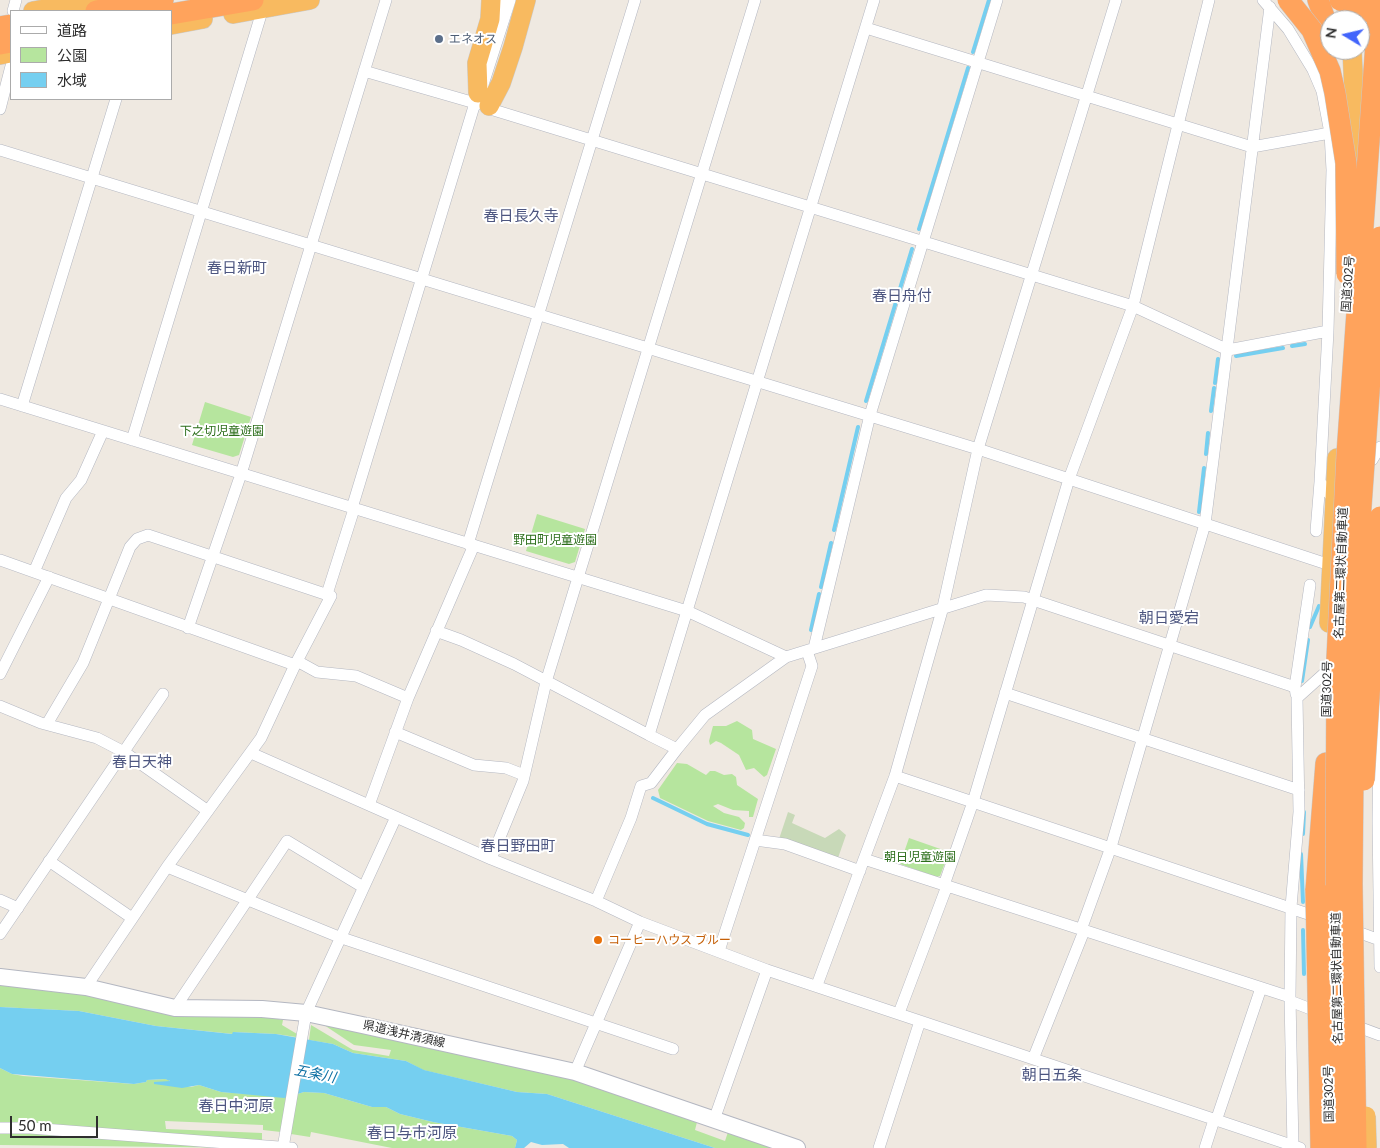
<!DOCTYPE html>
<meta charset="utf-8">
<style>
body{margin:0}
#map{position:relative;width:1380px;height:1148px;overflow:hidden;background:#efe9e1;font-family:Lato,"Noto Sans JP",sans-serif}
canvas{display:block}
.legend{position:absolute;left:10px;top:10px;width:162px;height:90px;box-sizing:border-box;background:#fff;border:1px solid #ababab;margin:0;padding:6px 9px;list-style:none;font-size:15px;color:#2e2e2e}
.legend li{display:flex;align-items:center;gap:10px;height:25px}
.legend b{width:25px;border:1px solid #ababab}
.north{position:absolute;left:1320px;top:10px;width:50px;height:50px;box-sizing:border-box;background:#fff;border:1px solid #ababab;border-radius:50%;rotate:279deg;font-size:14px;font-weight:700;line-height:20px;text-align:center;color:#2e2e2e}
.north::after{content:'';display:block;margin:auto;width:18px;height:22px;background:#4264fb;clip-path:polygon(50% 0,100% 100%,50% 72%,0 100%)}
.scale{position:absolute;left:10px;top:1116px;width:88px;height:22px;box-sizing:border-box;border:2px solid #2e2e2e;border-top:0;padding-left:6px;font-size:15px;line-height:18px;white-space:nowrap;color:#2e2e2e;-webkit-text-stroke:4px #fff;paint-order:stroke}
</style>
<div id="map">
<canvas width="1380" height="1148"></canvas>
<ul class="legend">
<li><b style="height:6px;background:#fff"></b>道路</li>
<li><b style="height:14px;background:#b6e59e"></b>公園</li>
<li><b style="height:14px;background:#75cff0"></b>水域</li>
</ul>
<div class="north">N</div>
<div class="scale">50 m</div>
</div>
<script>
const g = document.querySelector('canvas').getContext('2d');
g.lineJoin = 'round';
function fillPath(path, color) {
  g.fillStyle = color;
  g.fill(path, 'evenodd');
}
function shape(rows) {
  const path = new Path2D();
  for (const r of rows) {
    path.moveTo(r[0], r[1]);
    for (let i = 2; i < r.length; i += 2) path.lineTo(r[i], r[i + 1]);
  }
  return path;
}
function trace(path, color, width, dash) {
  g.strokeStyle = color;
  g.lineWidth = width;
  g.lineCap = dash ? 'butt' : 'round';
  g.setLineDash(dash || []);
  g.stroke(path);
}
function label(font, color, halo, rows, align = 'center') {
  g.font = font + ' Lato,"Noto Sans JP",sans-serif';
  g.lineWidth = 4;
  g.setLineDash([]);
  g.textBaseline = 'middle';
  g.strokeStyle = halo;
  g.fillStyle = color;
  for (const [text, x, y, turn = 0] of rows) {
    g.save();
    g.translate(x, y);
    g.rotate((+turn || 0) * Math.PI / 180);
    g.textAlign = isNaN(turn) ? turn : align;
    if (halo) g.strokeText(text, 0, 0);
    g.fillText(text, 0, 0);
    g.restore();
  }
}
fillPath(shape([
 [205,402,251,417,239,455,233,457,192,445],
 [537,514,585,529,575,562,569,564,526,551],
 [737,721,752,730,753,739,776,749,767,775,764,777,754,768,746,770,739,755,721,743,716,741,710,745,709,741,713,726,726,726],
 [677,763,687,764,706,775,710,771,715,771,724,775,732,774,736,777,737,785,758,799,753,817,749,817,749,811,733,810,718,804,713,806,724,813,739,817,745,823,744,828,741,830,708,821,660,798,658,790],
 [909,838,949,852,940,876,936,877,900,864],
 [0,983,259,1015,283,1020,282,1025,297,1034,296,1037,276,1034,233,1032,233,1034,156,1026,79,1011,0,1007],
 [311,1025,353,1050,389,1056,391,1050,354,1045,324,1025,334,1025,577,1081,697,1122,695,1130,725,1141,728,1132,776,1148,715,1148,547,1094,517,1092,423,1070,406,1061,353,1053,333,1044,309,1040],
 [0,1068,12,1074,23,1076,134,1084,146,1082,147,1080,165,1079,169,1080,169,1082,191,1087,199,1085,221,1092,287,1097,281,1132,263,1130,263,1125,165,1121,166,1129,262,1133,262,1140,0,1124],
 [304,1092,324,1093,372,1107,386,1107,400,1114,433,1122,512,1136,517,1140,515,1148,392,1148,311,1132,310,1137,291,1134,297,1094],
 [0,1132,37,1132,258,1148,0,1145]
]), '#b6e59e');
fillPath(shape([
 [788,812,795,815,792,823,825,838,839,829,846,835,838,858,779,839]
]), '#c8d9b8');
fillPath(shape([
 [0,1007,79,1011,156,1026,232,1034,233,1032,276,1034,333,1044,353,1053,406,1061,424,1070,517,1092,547,1094,715,1148,569,1148,563,1144,542,1145,531,1142,524,1148,515,1148,517,1140,512,1136,433,1122,400,1114,386,1107,372,1107,324,1093,304,1092,284,1098,274,1097,221,1092,199,1085,182,1088,154,1084,154,1082,170,1081,165,1079,147,1080,146,1082,134,1084,12,1074,0,1068]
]), '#75cff0');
trace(shape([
 [973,52,989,0],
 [919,229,968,68],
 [1292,346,1305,344],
 [1236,356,1283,348],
 [1215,383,1218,359],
 [866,401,912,249],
 [1211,411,1214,388],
 [1206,454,1208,433],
 [1199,512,1204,468],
 [834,530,858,427],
 [821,587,831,543],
 [1310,627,1319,606],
 [811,630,819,594],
 [1302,681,1308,640],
 [653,798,707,824,748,835],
 [1303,834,1304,812],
 [1301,854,1303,902],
 [1303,930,1304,974]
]), '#75cff0', 4);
const minor = shape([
 [1263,0,1288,29,1313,70,1322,91,1330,133,1332,170,1328,331,1320,482,1334,500],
 [13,11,16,0],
 [866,28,1252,147,1330,133],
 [487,108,1133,306,1228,350,1328,331],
 [0,109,11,66],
 [0,150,978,449,1330,565],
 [0,399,687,611,786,657],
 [22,406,116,99],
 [132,440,263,8],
 [1372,460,1380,447],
 [352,508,475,103,364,71],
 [1316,531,1320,482],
 [468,544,635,0],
 [0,560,295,665],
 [34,572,66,498,81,480,103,431],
 [327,594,354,509],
 [188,628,241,474,386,0],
 [436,631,461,640,514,664,649,735,874,0],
 [814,648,870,415,997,0],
 [297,661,317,672,356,676,408,698],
 [0,674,49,577],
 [1380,685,1378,820,1380,967],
 [1005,693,1299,790],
 [1296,694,1295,687,1310,585],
 [0,706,41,723,97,738,124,752,208,811],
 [47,724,83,663,130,547,137,539,148,535,331,596,295,665,261,738,167,867,86,987],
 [395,732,474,765,506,768,524,775],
 [649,735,677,749,705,715,786,657,986,595,1024,597,1033,600,1295,687],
 [251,753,491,859,596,901,640,922,767,970,1300,1148],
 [895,776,1320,918],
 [369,805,408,698,474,545],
 [755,840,785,844,860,871],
 [491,859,523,781,546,682,755,0],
 [864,859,1290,997],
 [49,861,132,918],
 [167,867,339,937,673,1049],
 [944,885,973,802,1069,479,1133,306,1209,0],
 [0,900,18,908],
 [596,901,631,818,641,786,651,783,677,749],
 [1349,929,1380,940],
 [1081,930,1111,847,1205,524,1270,7],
 [0,934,163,694],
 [719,951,812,666,807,651],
 [817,985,895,776,943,607,978,449,1116,0],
 [1290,1001,1321,1013],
 [175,1008,287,841,363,887],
 [899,1013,947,886],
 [1350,1024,1380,1035],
 [1033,1059,1084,931],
 [575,1072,640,922],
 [714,1120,767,970],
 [1216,1121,1261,988],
 [0,1128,30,1128,292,1148],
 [283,1148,306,1013,396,817],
 [879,1148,920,1021],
 [1205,1148,1214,1120],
 [1293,1148,1290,997,1291,907,1299,812,1297,698,1327,671]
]);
const tertiary = shape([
 [475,103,508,0]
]);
const secondary = shape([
 [0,977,86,987,175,1008,262,1009,306,1013,362,1025,575,1072,797,1148]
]);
const trunk = shape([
 [33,11,99,0],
 [233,14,310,0],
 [171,25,203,19],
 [1352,50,1356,134,1355,181],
 [0,55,11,53],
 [478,93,477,63,490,19,491,0],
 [489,106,501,83,513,47,526,0],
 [1329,623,1337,458]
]);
const motorway = shape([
 [1318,0,1330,33],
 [96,11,163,0],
 [171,14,253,0],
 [0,27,11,25],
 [0,44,11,42],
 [1316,890,1326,763]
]);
trace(minor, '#b4b7c1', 12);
trace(tertiary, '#b4b7c1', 16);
trace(secondary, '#b4b7c1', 18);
trace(trunk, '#c9c9c9', 20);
trace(motorway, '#c9c9c9', 22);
trace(minor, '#fff', 11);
trace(tertiary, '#fff', 15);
trace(secondary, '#fff', 16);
trace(trunk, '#f8ba60', 19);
trace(motorway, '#ffa35c', 21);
const trunkBridge = shape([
 [1366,1116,1367,1148]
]);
const motorwayBridge = shape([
 [1288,0,1312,30,1330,71,1335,93,1346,163,1347,274],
 [1340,0,1380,16],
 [1364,780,1380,517],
 [1316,890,1321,1148],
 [1340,1148,1336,884,1337,658,1347,454,1379,0],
 [1356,1148,1352,884,1354,659,1358,549,1380,237]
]);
trace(trunkBridge, '#c9c9c9', 20, []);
trace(motorwayBridge, '#c9c9c9', 22, []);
trace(trunkBridge, '#f8ba60', 19);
trace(motorwayBridge, '#ffa35c', 21);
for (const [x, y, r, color] of [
 [439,39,5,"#5c6f8a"],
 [598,940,5,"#e8710a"]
]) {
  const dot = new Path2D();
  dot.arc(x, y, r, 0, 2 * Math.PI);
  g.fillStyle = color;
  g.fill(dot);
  trace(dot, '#fff', 2);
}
label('12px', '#4e5e75', '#fff', [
 ["エネオス",449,39]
], 'left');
label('12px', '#2e2e2e', '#fff', [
 ["国道302号",1348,284,-86],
 ["名古屋第二環状自動車道",1341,573,-88],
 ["国道302号",1327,689,-89],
 ["名古屋第二環状自動車道",1337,978,-91],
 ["県道浅井清須線",404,1034,13],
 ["国道302号",1329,1094,-91]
]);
label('12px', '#2c6e1b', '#fff', [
 ["下之切児童遊園",222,431],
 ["野田町児童遊園",555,540],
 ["朝日児童遊園",920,857]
]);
label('12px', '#c56008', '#fff', [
 ["コーヒーハウス ブルー",608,940]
], 'left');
label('italic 14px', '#0d6fa3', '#fff', [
 ["五条川",315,1074,11]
]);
label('15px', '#4d5680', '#fff', [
 ["春日長久寺",521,216],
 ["春日新町",237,268],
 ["春日舟付",902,296],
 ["朝日愛宕",1169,618],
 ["春日天神",142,762],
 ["春日野田町",518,846],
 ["朝日五条",1052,1075],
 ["春日中河原",236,1106],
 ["春日与市河原",412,1133]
]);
</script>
